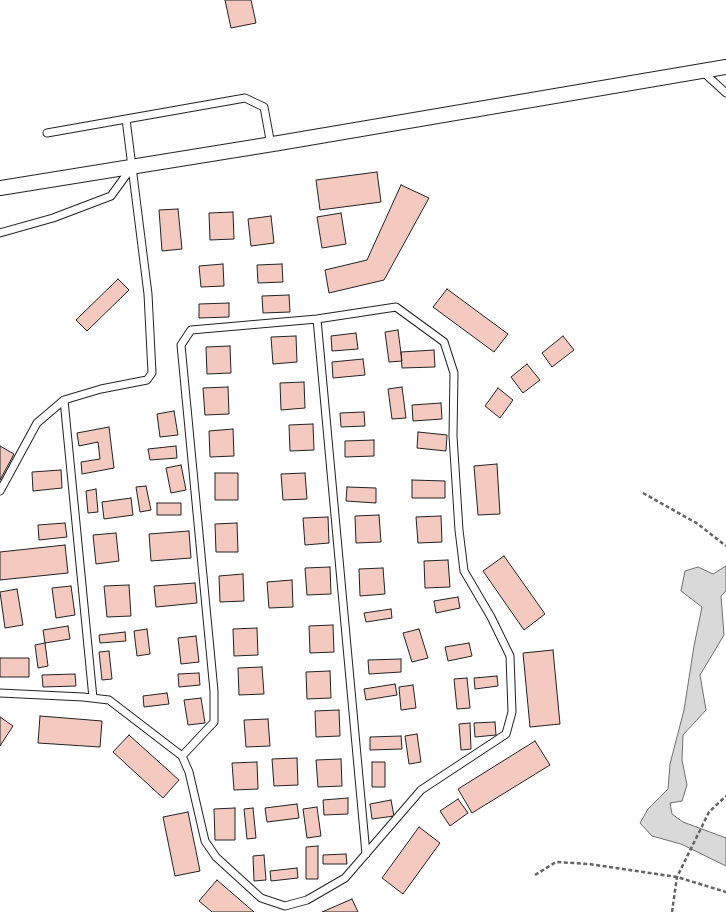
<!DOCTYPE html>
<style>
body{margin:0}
canvas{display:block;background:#fff}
</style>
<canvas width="726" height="912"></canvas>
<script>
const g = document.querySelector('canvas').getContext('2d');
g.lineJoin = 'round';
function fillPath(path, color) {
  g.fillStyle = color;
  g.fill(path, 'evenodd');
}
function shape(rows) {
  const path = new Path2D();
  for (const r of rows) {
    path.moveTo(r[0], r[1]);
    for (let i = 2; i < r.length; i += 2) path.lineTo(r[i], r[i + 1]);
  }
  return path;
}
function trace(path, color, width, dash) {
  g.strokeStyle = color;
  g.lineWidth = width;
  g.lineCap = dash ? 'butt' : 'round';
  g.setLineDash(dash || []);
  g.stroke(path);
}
const water = shape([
 [726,566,726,591,721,596,724,635,700,675,706,710,683,735,682,760,687,785,682,801,670,803,672,814,683,822,726,838,726,866,681,844,652,836,640,823,648,809,668,789,670,764,684,710,694,646,702,607,681,591,685,571,698,567,713,574,726,566]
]);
fillPath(water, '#d9d9d9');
trace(water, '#6f6f6f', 1);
const building = shape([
 [225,0,251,0,256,23,231,28,225,0],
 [377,172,381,202,320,210,316,180,377,172],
 [401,185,429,198,384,280,329,293,325,270,367,260,401,185],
 [178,209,182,249,162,251,159,210,178,209],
 [233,212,234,239,210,240,209,213,233,212],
 [341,213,346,244,322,248,317,217,341,213],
 [271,216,274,243,251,246,248,219,271,216],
 [223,264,224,286,201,287,199,266,223,264],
 [282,264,283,282,258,283,257,265,282,264],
 [118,279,129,290,87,331,76,320,118,279],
 [447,289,508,334,494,352,433,307,447,289],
 [289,295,290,312,263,313,262,296,289,295],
 [229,303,229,317,199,318,199,304,229,303],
 [398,330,402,361,389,362,385,332,398,330],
 [356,333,358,349,332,351,331,336,356,333],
 [296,336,297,362,273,364,271,337,296,336],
 [563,336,574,350,552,367,542,353,563,336],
 [230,346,231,373,207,374,206,347,230,346],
 [434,350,435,367,402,368,401,352,434,350],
 [363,359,365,375,333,378,332,362,363,359],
 [527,364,540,380,523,393,511,377,527,364],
 [304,382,305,408,281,410,280,383,304,382],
 [228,387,229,414,205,415,203,388,228,387],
 [402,387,406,418,392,419,388,389,402,387],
 [498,388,513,400,500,418,485,406,498,388],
 [441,403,442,419,413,421,412,405,441,403],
 [174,411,178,435,160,437,157,414,174,411],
 [364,412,365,426,341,427,340,413,364,412],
 [313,424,314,450,290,451,289,425,313,424],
 [109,427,114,468,82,474,81,462,100,459,98,442,79,446,77,433,109,427],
 [233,429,234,456,210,457,209,431,233,429],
 [418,432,447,435,446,451,417,448,418,432],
 [374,440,374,456,345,457,345,441,374,440],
 [0,446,14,454,0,480,0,446],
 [176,446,177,458,150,460,148,449,176,446],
 [497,464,500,514,478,515,474,466,497,464],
 [181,465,186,490,171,493,166,468,181,465],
 [61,470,62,488,33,491,32,472,61,470],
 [215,473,238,473,238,500,215,500,215,473],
 [305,473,307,499,283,500,281,474,305,473],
 [412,480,445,481,445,498,412,498,412,480],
 [146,486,151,510,140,512,136,487,146,486],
 [347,487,376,488,376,503,346,501,347,487],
 [96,489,98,512,88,513,86,491,96,489],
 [131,498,133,515,104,519,102,502,131,498],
 [157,503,181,503,181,515,157,515,157,503],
 [379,515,381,542,356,543,355,516,379,515],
 [441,516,442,542,418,543,416,517,441,516],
 [328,517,329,543,305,545,303,518,328,517],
 [65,523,67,537,39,540,38,525,65,523],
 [237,523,238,552,216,552,215,524,237,523],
 [189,531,191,558,151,561,149,534,189,531],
 [116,533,119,561,96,564,93,535,116,533],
 [65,545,68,573,0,580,0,552,65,545],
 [504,556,545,614,524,630,483,571,504,556],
 [448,560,450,587,425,588,424,561,448,560],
 [330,567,331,594,307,595,305,568,330,567],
 [383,568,385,594,360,596,359,569,383,568],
 [243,574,244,601,220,602,219,576,243,574],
 [292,580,293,607,269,608,267,582,292,580],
 [195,583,197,603,156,607,154,586,195,583],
 [129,585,131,616,107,617,104,586,129,585],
 [71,586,75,615,56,618,52,588,71,586],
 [17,589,23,625,5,628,0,592,17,589],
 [458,597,460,608,436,613,434,601,458,597],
 [391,609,392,618,366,622,364,613,391,609],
 [333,625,334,652,310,653,309,626,333,625],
 [68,626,70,639,45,643,43,630,68,626],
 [257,628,258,655,234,656,233,629,257,628],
 [147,629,150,654,137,656,134,631,147,629],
 [419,629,428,658,412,662,403,633,419,629],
 [125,632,126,641,100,643,99,635,125,632],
 [196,636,199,662,181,664,178,638,196,636],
 [45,643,48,666,38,668,35,645,45,643],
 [469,643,472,656,448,661,445,647,469,643],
 [553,650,560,724,530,727,523,653,553,650],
 [109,651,112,679,102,680,99,652,109,651],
 [0,658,29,658,29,677,0,677,0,658],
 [401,659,401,672,369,674,368,660,401,659],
 [262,667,264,694,239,695,238,668,262,667],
 [330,671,331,698,307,699,306,672,330,671],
 [199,673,200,685,179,687,178,674,199,673],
 [75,674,76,686,43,687,42,675,75,674],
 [497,676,498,686,475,689,474,678,497,676],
 [467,678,470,708,457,709,454,679,467,678],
 [395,684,397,695,366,700,364,689,395,684],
 [413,685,416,708,401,710,399,687,413,685],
 [167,693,169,704,144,707,143,696,167,693],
 [201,698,205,723,188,725,184,700,201,698],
 [339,710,340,736,316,737,315,711,339,710],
 [40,716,102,721,100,747,38,743,40,716],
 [0,717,13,726,0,746,0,717],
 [268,719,270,746,246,747,244,720,268,719],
 [495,722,496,735,475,737,474,723,495,722],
 [470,723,471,749,461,750,459,724,470,723],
 [417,734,421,762,409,764,405,736,417,734],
 [129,735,179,780,163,798,113,752,129,735],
 [401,736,402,749,370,750,370,737,401,736],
 [535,741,550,765,472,813,458,789,535,741],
 [297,758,298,785,274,786,272,759,297,758],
 [341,759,342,786,318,787,316,760,341,759],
 [257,762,258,789,234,790,232,763,257,762],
 [372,762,385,762,385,787,372,787,372,762],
 [348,798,348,814,324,815,323,800,348,798],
 [458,799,468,813,450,826,440,811,458,799],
 [391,800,394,816,372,819,370,804,391,800],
 [297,804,299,818,267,822,265,808,297,804],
 [317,807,321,836,307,838,303,809,317,807],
 [235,808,235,840,215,840,214,809,235,808],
 [253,808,256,838,247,839,244,809,253,808],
 [188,812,200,871,175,876,163,817,188,812],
 [419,827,440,843,403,894,382,878,419,827],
 [318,846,318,879,306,879,306,847,318,846],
 [346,854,347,864,323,864,323,855,346,854],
 [264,855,266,880,254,881,253,856,264,855],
 [297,868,298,878,271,881,270,871,297,868],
 [217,880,254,912,212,912,199,901,217,880],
 [352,899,358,912,322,912,352,899]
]);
fillPath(building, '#f3c9c0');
trace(building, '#222', 1);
const service = shape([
 [703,72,726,93],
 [47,133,245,98,264,107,271,145],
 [0,233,53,218,111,196,132,167],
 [317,319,366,854],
 [64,400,93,698],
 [0,491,37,423,64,400,101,389,147,380,152,373,148,294,126,119],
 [0,693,83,697,109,700,182,756,189,772,205,841,216,857,261,898,285,906,307,900,345,878,421,790,506,734,512,712,510,656,491,617,464,571,459,530,453,436,454,373,444,342,396,307,317,319,191,330,181,345,214,691,214,722,182,756]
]);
const minor = shape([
 [0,188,279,143,726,67]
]);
trace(service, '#222', 9);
trace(minor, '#222', 16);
trace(shape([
 [643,493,698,524,726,546],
 [535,875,556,862,589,864,677,877,726,892],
 [672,912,677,877,709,812,726,796]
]), '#646464', 2.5, [4, 2.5]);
trace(service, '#fff', 7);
trace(minor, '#fff', 14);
</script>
